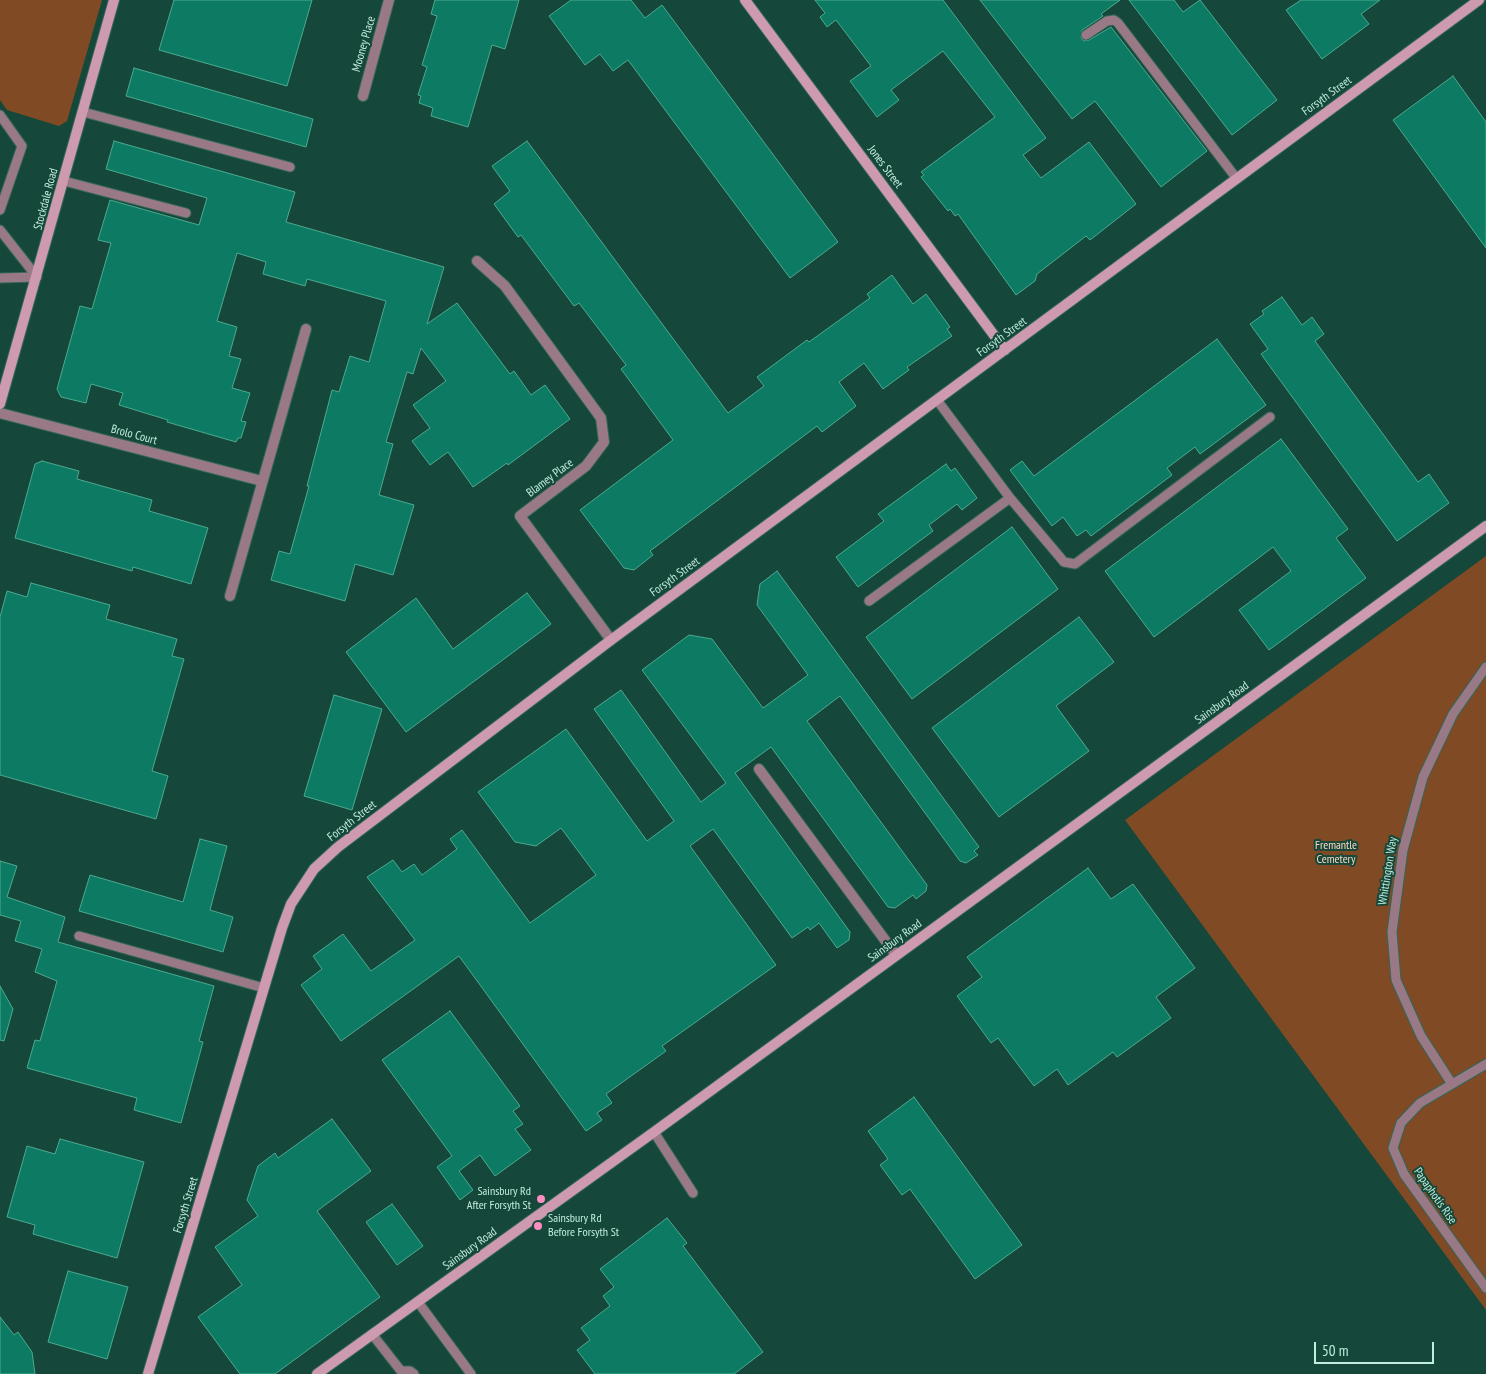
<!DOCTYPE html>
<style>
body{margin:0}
#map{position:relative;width:1486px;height:1374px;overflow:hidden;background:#15483a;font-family:"PT Sans Narrow",sans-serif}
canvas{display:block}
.scale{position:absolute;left:1314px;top:1342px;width:120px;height:22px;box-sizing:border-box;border:2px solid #c2edde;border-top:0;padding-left:6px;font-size:15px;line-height:18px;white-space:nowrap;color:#c2edde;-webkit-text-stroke:4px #15483a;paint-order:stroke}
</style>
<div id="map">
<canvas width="1486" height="1374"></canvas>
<div class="scale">50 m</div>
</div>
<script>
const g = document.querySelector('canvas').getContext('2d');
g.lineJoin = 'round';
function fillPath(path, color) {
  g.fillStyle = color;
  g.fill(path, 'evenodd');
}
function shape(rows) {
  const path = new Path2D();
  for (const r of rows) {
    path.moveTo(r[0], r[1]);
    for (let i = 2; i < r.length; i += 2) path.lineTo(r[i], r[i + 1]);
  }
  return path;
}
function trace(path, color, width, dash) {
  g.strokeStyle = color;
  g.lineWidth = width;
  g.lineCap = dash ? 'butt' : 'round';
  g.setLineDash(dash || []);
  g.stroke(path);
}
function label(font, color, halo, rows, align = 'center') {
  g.font = font + ' "PT Sans Narrow",sans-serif';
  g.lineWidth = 4;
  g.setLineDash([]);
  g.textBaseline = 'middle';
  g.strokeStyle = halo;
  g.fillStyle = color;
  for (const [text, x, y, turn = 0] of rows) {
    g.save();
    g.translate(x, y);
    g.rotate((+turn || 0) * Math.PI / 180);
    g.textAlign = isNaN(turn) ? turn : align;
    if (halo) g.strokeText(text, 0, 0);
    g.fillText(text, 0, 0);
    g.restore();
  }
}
fillPath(shape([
 [0,0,102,0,67,121,59,126,7,110,0,100],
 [1486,556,1486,1310,1125,820]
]), '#804a25');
const building = shape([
 [174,0,312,0,287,86,159,50,174,0],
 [435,0,519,0,505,49,492,45,468,127,431,116,433,108,419,103,421,96,418,95,427,67,422,65,437,16,431,14,435,0],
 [571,0,631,0,645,18,662,5,838,242,790,278,628,60,613,71,600,54,585,65,549,16,571,0],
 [815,0,943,0,1046,138,1023,155,1041,178,1089,142,1136,204,1090,240,1086,236,1037,274,1035,281,1016,295,958,214,955,216,950,209,948,211,921,177,924,175,921,172,995,117,943,51,891,90,899,100,877,117,850,81,871,66,836,20,827,27,820,17,825,13,815,0],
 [980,0,1120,0,1101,14,1103,16,1082,30,1081,38,1084,41,1089,40,1111,27,1207,151,1161,187,1095,101,1072,119,980,0],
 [1129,0,1174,0,1183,12,1200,0,1277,100,1232,135,1129,0],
 [1301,0,1380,0,1361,14,1369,24,1322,59,1286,10,1301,0],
 [134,68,313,119,306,147,126,96,134,68],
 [1453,76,1486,122,1486,248,1393,120,1453,76],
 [114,141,295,192,286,222,444,267,427,324,457,303,510,374,514,371,531,395,545,385,570,419,508,465,507,463,473,487,448,452,430,465,412,441,430,428,413,405,446,381,421,348,413,374,407,372,386,442,393,444,379,495,414,505,393,575,355,564,345,601,271,580,279,551,290,554,309,486,307,486,332,390,339,392,350,356,369,362,386,301,307,279,305,286,263,274,266,262,237,253,217,321,237,327,229,356,241,359,232,388,250,393,241,421,246,422,241,438,238,438,236,442,167,422,168,420,119,405,123,393,91,384,86,403,61,397,57,389,80,306,92,309,111,243,98,240,110,200,199,225,207,198,106,169,114,141],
 [527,141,728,413,764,386,757,377,807,340,809,342,870,298,867,294,892,275,913,304,926,294,950,327,947,329,952,336,907,367,909,370,883,389,864,363,839,382,856,406,822,432,817,426,650,551,653,555,634,570,624,568,580,510,673,440,621,369,626,365,579,303,574,306,521,235,518,237,494,204,510,191,492,166,527,141],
 [1282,297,1302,325,1312,317,1324,334,1315,341,1418,482,1429,474,1449,503,1397,541,1261,354,1268,349,1250,324,1264,314,1262,311,1282,297],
 [1217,339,1266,405,1200,454,1195,447,1167,468,1172,475,1091,536,1086,530,1077,536,1063,517,1052,526,1010,470,1022,461,1034,476,1217,339],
 [1281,439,1348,529,1336,538,1366,578,1269,650,1239,610,1291,571,1273,547,1154,637,1105,571,1281,439],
 [42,461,79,471,77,479,152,500,149,511,208,528,191,584,133,567,132,571,15,538,35,464,42,461],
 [946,464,951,471,955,468,977,498,962,510,957,504,929,525,933,531,858,587,836,557,884,521,878,514,946,464],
 [1012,527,1058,589,912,699,866,637,1012,527],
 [777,571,979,847,974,851,978,855,966,863,960,861,840,696,807,721,927,885,926,891,916,899,913,895,895,908,888,907,771,747,735,773,850,932,849,940,837,948,819,923,810,930,808,927,792,938,713,829,690,846,776,965,662,1046,666,1051,606,1094,612,1103,597,1113,602,1120,586,1131,459,956,341,1041,301,985,322,969,313,956,343,934,371,971,415,940,367,877,393,860,402,872,414,864,422,875,457,849,450,839,462,830,530,923,596,875,561,828,536,846,515,842,478,792,566,729,647,841,674,821,594,709,621,690,701,802,726,783,642,670,689,635,712,639,763,708,808,675,757,605,760,584,777,571],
 [31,583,110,605,106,619,177,639,172,656,184,659,152,771,168,776,156,819,0,775,0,617,7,591,27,597,31,583],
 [527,593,551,624,406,732,346,652,416,598,453,649,527,593],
 [1079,617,1114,662,1056,706,1089,751,999,817,932,728,1079,617],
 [334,695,382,709,352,810,304,796,334,695],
 [200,839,227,846,210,910,233,917,223,952,79,911,90,875,183,902,200,839],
 [0,861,17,866,7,897,65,917,58,942,214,986,199,1041,203,1042,181,1123,134,1110,137,1098,27,1068,35,1040,40,1041,57,981,35,972,42,949,15,941,21,921,0,915,0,861],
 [1088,868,1111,899,1133,884,1195,968,1156,997,1171,1018,1117,1057,1113,1052,1068,1085,1057,1069,1034,1086,998,1038,991,1043,957,996,982,977,967,957,1088,868],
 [0,986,13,1009,4,1041,0,1040,0,986],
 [450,1011,520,1106,513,1111,523,1124,515,1129,531,1150,495,1176,480,1155,459,1171,473,1190,460,1200,437,1167,452,1156,382,1060,450,1011],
 [914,1097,1022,1245,975,1279,910,1189,902,1195,880,1165,888,1159,868,1131,914,1097],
 [332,1119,371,1171,317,1211,380,1297,275,1374,240,1374,198,1317,242,1285,215,1247,258,1216,247,1200,258,1166,275,1153,278,1158,332,1119],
 [60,1139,144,1162,117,1258,33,1234,35,1225,7,1217,27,1146,55,1154,60,1139],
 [392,1204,423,1246,397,1265,366,1222,392,1204],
 [667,1218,687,1243,683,1246,763,1352,734,1374,595,1374,577,1350,590,1340,581,1328,610,1306,603,1296,614,1287,600,1269,667,1218],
 [68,1271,128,1287,107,1359,48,1342,68,1271],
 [0,1317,14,1335,18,1332,32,1352,35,1374,0,1374,0,1317]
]);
fillPath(building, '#0d7b63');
trace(building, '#4caa90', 1);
const lane = shape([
 [1086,35,1107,21,1114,20,1118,23,1237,179],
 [83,112,290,167],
 [0,115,22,146,0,210],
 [64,181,186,213],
 [0,230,37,277],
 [0,278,37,277],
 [937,400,1010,498,1064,562,1075,564,1270,417],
 [869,601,1010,498],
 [79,936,264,988],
 [1486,1064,1420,1103,1401,1123,1393,1148,1404,1174,1486,1288],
 [1452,1084,1421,1036,1396,980,1392,932,1403,850,1423,777,1453,714,1486,667],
 [654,1132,693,1193],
 [418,1302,471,1374],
 [372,1334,401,1371,410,1371,414,1374]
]);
const street = shape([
 [363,96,389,0],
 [477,261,505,286,601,418,604,442,586,466,520,516,611,640],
 [0,413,262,481],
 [230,596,306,329],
 [759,769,896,955]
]);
const secondary = shape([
 [745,0,1005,350],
 [0,404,114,0],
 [148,1374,282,928,291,904,314,869,338,847,611,640,1479,0],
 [317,1374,654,1132,1486,526]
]);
trace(lane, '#346658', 11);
trace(street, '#346658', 12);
trace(secondary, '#346658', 12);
trace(lane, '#9a7986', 9);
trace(street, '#9a7986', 10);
trace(secondary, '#cd9aaf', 10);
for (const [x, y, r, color] of [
 [541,1199,5,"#fd8ec0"],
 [538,1226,5,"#fd8ec0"]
]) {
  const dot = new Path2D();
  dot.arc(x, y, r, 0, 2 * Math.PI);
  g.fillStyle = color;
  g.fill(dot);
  trace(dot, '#15483a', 2);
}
label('12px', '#c2edde', '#15483a', [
 ["Mooney Place",364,44,-74],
 ["Forsyth Street",1327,96,-36],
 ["Jones Street",885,167,53],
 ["Stockdale Road",46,199,-75],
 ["Forsyth Street",1002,337,-36],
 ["Brolo Court",134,435,15],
 ["Blamey Place",550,478,-37],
 ["Forsyth Street",675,577,-36],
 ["Sainsbury Road",1222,703,-36],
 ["Forsyth Street",352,821,-38],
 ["Whittington Way",1388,871,-81],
 ["Sainsbury Road",895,941,-36],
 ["Papaphotis Rise",1435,1196,55],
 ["Forsyth Street",186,1205,-73],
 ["Sainsbury Road",470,1249,-36]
]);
label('12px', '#fed7c1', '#15483a', [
 ["Fremantle",1336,846],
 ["Cemetery",1336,860]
]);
label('12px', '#c2edde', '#15483a', [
 ["Sainsbury Rd",531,1192],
 ["After Forsyth St",531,1206],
 ["Sainsbury Rd",548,1219,"left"],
 ["Before Forsyth St",548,1233,"left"]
], 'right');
</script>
